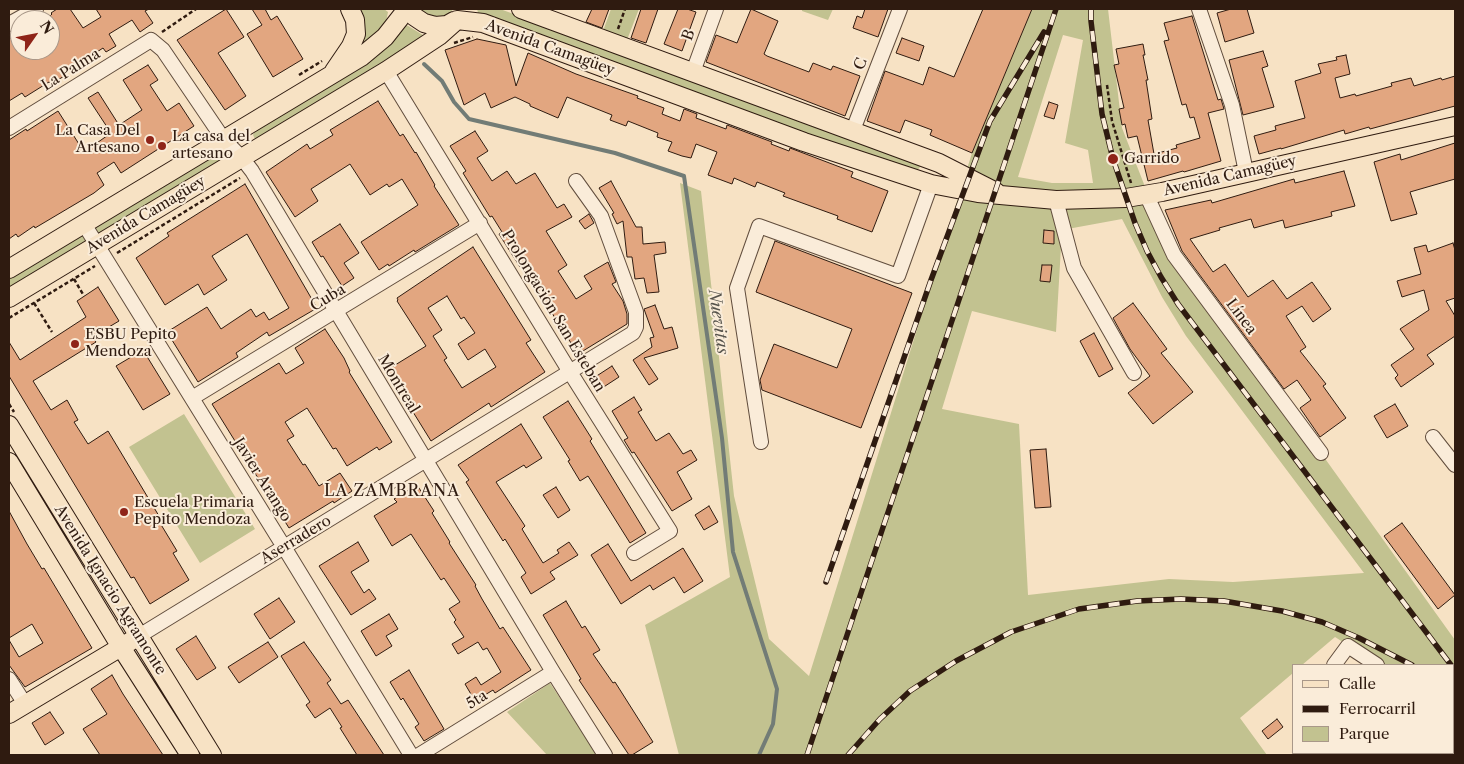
<!DOCTYPE html>
<meta charset="utf-8">
<style>
body{margin:0}
#map{position:relative;width:1464px;height:764px;overflow:hidden;background:#f7e2c4;font-family:"Libre Caslon Text",serif}
canvas{display:block}
.frame{position:absolute;inset:0;border:10px solid #2f1b10;pointer-events:none}
.legend{position:absolute;left:1292px;top:664px;width:162px;height:90px;box-sizing:border-box;background:#faecd9;border:1px solid #a99889;margin:0;padding:6px 9px;list-style:none;font-size:15px;color:#2f1b10}
.legend li{display:flex;align-items:center;gap:10px;height:25px}
.legend b{width:25px;border:1px solid #a99889}
.north{position:absolute;left:10px;top:10px;width:50px;height:50px;box-sizing:border-box;background:#faecd9;border:1px solid #a99889;border-radius:50%;rotate:57deg;font-size:14px;font-weight:700;line-height:20px;text-align:center;color:#2f1b10}
.north::after{content:'';display:block;margin:auto;width:18px;height:22px;background:#8f2418;clip-path:polygon(50% 0,100% 100%,50% 72%,0 100%)}
</style>
<div id="map">
<canvas width="1464" height="764"></canvas>
<div class="frame"></div>
<ul class="legend">
<li><b style="height:6px;background:#f7e2c4"></b>Calle</li>
<li><b style="height:6px;background:#2f1b10"></b>Ferrocarril</li>
<li><b style="height:14px;background:#c2c290"></b>Parque</li>
</ul>
<div class="north">N</div>
</div>
<script>
const g = document.querySelector('canvas').getContext('2d');
g.lineJoin = 'round';
function fillPath(path, color) {
  g.fillStyle = color;
  g.fill(path, 'evenodd');
}
function shape(rows) {
  const path = new Path2D();
  for (const r of rows) {
    path.moveTo(r[0], r[1]);
    for (let i = 2; i < r.length; i += 2) path.lineTo(r[i], r[i + 1]);
  }
  return path;
}
function trace(path, color, width, dash) {
  g.strokeStyle = color;
  g.lineWidth = width;
  g.lineCap = dash ? 'butt' : 'round';
  g.setLineDash(dash || []);
  g.stroke(path);
}
function label(font, color, halo, rows, align = 'center') {
  g.font = font + ' "Libre Caslon Text",serif';
  g.lineWidth = 4;
  g.setLineDash([]);
  g.textBaseline = 'middle';
  g.strokeStyle = halo;
  g.fillStyle = color;
  for (const [text, x, y, turn = 0] of rows) {
    g.save();
    g.translate(x, y);
    g.rotate((+turn || 0) * Math.PI / 180);
    g.textAlign = isNaN(turn) ? turn : align;
    if (halo) g.strokeText(text, 0, 0);
    g.fillText(text, 0, 0);
    g.restore();
  }
}
fillPath(shape([
 [359,9,384,9,388,12,386,22,379,32,359,50],
 [416,9,454,9,443,18,429,18],
 [477,9,500,9,920,163,920,167,914,174,479,16],
 [611,9,639,9,627,40,603,31],
 [802,9,833,9,828,20,802,11],
 [1032,9,1108,9,1122,128,1171,253,1321,453,1455,640,1455,714,1453,713,1453,665,1379,665,1335,637,1302,665,1293,665,1293,673,1240,718,1267,755,679,755,645,625,730,577,680,183,701,191,734,496,769,639,809,676,972,153],
 [1063,35,1083,40,1065,143,1088,150,1093,183,1052,183,1018,177],
 [1122,219,1162,297,1186,336,1364,573,1233,582,1169,579,1028,595,1019,424,942,409,972,311,1056,332,1062,230],
 [405,24,426,37,259,138,255,139,253,135,255,131,366,63,386,49],
 [219,150,223,151,226,154,224,159,9,291,9,277],
 [184,414,255,529,200,563,129,447],
 [550,683,597,755,547,755,507,712]
]), '#c2c290');
trace(shape([
 [424,64,442,81,454,102,469,119,615,153,684,176,722,438,733,552,777,689,773,724,759,755]
]), '#727c76', 4);
const building = shape([
 [57,9,70,9,83,28,101,17,96,9,149,9,145,11,153,23,140,32,132,20,109,34,116,46,106,52,103,48,65,73,66,75,51,84,49,82,25,97,22,93,9,101,9,39,20,32,20,50,50,50,50,16,52,14,51,13,57,9],
 [226,9,244,37,218,53,246,96,225,110,177,40,226,9],
 [252,9,265,9,271,20,277,16,303,59,273,77,247,34,262,25,252,9],
 [592,9,609,9,602,28,586,22,592,9],
 [641,9,658,9,646,43,631,38,641,9],
 [678,9,687,9,696,12,682,51,664,44,678,9],
 [751,9,778,21,764,54,767,56,809,72,813,63,831,70,833,66,860,76,845,116,706,62,716,35,737,43,751,9],
 [865,9,888,9,878,37,853,28,857,16,862,18,865,9],
 [983,9,1032,9,972,153,930,135,932,130,905,120,900,133,867,121,885,71,923,85,929,67,954,77,983,9],
 [1231,9,1247,9,1254,33,1225,42,1217,13,1231,9],
 [1192,16,1218,100,1221,99,1224,109,1208,113,1221,161,1184,172,1183,171,1148,181,1137,136,1128,138,1125,124,1122,125,1119,109,1124,108,1114,65,1119,64,1116,49,1143,44,1145,55,1143,55,1148,80,1146,80,1152,119,1148,120,1154,154,1177,148,1176,145,1200,138,1194,117,1190,118,1186,104,1182,105,1164,41,1169,40,1164,23,1192,16],
 [902,38,924,46,919,61,896,53,902,38],
 [477,39,506,45,516,86,528,53,576,74,638,96,637,98,664,108,662,114,680,121,684,109,697,114,696,118,726,129,727,125,772,142,771,144,789,151,790,148,853,172,851,177,888,191,872,232,837,219,838,216,783,196,785,193,757,182,755,187,734,178,732,184,708,175,717,152,696,144,691,158,682,156,668,151,672,142,657,137,658,133,628,121,626,126,610,120,612,115,567,97,558,118,530,106,530,104,515,97,491,108,485,93,464,105,445,50,477,39],
 [1263,51,1268,66,1262,68,1274,107,1243,115,1229,60,1263,51],
 [1346,55,1350,74,1335,78,1340,98,1355,94,1356,96,1392,86,1391,83,1411,78,1414,86,1441,78,1442,80,1455,76,1455,106,1370,129,1369,127,1345,134,1344,130,1281,149,1281,148,1259,154,1254,136,1276,130,1275,126,1305,118,1295,81,1321,73,1318,64,1337,60,1336,57,1346,55],
 [148,65,158,80,150,85,167,111,179,103,194,126,121,173,114,162,97,173,104,185,94,193,35,228,34,226,18,237,16,234,9,239,9,140,26,129,27,131,58,111,84,152,111,133,88,98,98,92,119,125,142,110,123,80,148,65],
 [378,101,400,136,403,134,415,153,416,152,435,185,434,186,459,225,415,252,414,250,389,266,388,264,379,270,361,242,418,205,402,179,389,187,387,184,370,195,350,164,311,189,318,201,295,217,266,172,307,144,310,149,333,135,330,130,378,101],
 [1049,102,1058,105,1054,119,1044,116,1049,102],
 [475,131,488,151,477,158,492,181,507,171,516,184,535,173,557,208,564,204,572,217,546,231,567,265,558,271,576,299,592,289,584,276,608,262,616,282,612,284,623,301,627,314,627,324,578,354,522,266,520,267,499,234,502,232,492,216,490,217,463,173,466,171,450,146,475,131],
 [1455,143,1455,179,1410,192,1417,214,1391,221,1374,162,1400,154,1401,160,1455,143],
 [1344,171,1355,206,1331,212,1332,216,1285,228,1283,220,1254,228,1251,219,1219,228,1220,230,1190,239,1213,272,1225,264,1248,297,1273,280,1287,299,1312,282,1331,309,1313,322,1302,306,1286,316,1306,347,1300,351,1326,384,1323,386,1346,418,1320,437,1300,408,1311,400,1297,380,1284,389,1182,251,1165,210,1211,200,1212,203,1294,179,1295,183,1344,171],
 [611,181,636,227,642,227,643,244,665,242,666,253,654,255,659,292,647,293,644,278,635,279,632,257,627,257,623,221,617,224,612,214,614,213,599,188,611,181],
 [245,184,317,308,269,336,267,332,236,353,238,357,198,382,167,332,207,307,221,329,251,309,256,317,264,312,269,320,289,308,247,234,212,256,227,280,204,295,198,284,165,305,136,258,169,236,167,233,245,184],
 [589,214,594,223,585,229,579,221,589,214],
 [340,224,359,253,344,263,354,278,342,286,323,256,321,257,312,242,340,224],
 [1044,230,1054,231,1054,244,1043,243,1044,230],
 [775,241,912,293,861,428,762,390,760,380,774,344,837,368,852,329,756,292,775,241],
 [1453,243,1455,250,1455,298,1446,301,1455,316,1455,336,1427,355,1434,364,1401,387,1395,378,1398,375,1391,365,1414,349,1400,329,1429,310,1424,290,1402,297,1397,281,1421,274,1414,248,1426,245,1428,252,1453,243],
 [473,247,531,340,526,343,545,372,491,407,489,403,431,441,387,370,426,346,397,301,398,300,397,298,473,247],
 [447,296,461,319,464,317,475,333,458,344,468,360,485,349,496,367,462,388,444,360,447,358,433,336,442,330,428,308,447,296],
 [1042,265,1052,265,1050,282,1040,281,1042,265],
 [98,287,119,321,92,337,96,342,33,381,51,410,67,400,78,420,74,422,88,444,108,431,159,516,157,518,177,551,173,553,189,580,150,604,134,577,131,578,9,376,9,342,20,360,86,317,77,301,98,287],
 [1133,303,1167,349,1161,353,1193,392,1153,424,1128,393,1150,376,1130,349,1113,318,1133,303],
 [655,305,664,329,672,327,678,348,644,358,658,379,649,385,633,360,652,347,650,338,654,337,644,309,655,305],
 [325,329,344,358,350,371,349,372,392,442,379,450,377,447,347,466,336,448,333,449,307,408,285,422,294,436,287,440,303,465,305,464,319,486,340,473,352,491,334,503,333,501,289,528,212,404,279,363,286,374,304,363,295,348,325,329],
 [1094,333,1113,369,1099,377,1080,341,1094,333],
 [143,350,170,394,143,410,116,366,143,350],
 [612,366,619,377,599,390,592,379,612,366],
 [634,397,642,410,638,412,656,441,669,433,683,454,691,450,697,460,677,472,692,499,672,511,634,452,632,453,624,440,628,438,612,411,634,397],
 [568,401,592,439,590,441,646,533,630,543,588,476,580,481,568,461,570,460,543,417,568,401],
 [1395,404,1408,426,1387,438,1374,416,1395,404],
 [521,424,542,458,526,468,524,465,496,482,525,526,522,529,543,563,559,553,557,550,569,542,578,555,550,572,555,579,531,594,521,577,526,573,505,539,503,541,484,511,466,482,469,480,458,465,521,424],
 [1046,449,1051,507,1035,508,1030,450,1046,449],
 [417,485,434,511,432,513,450,542,449,543,476,585,475,586,482,599,500,629,503,627,531,670,495,693,493,690,475,701,465,684,476,677,481,685,501,672,487,648,483,650,478,642,458,654,452,644,464,637,454,622,456,620,449,609,460,602,444,578,441,580,411,534,392,546,374,516,397,502,394,499,417,485],
 [556,487,570,510,558,518,543,495,556,487],
 [709,506,718,522,704,530,695,515,709,506],
 [9,511,27,544,42,569,44,568,92,648,25,687,9,665,9,640,19,657,43,643,32,624,9,638,9,511],
 [1402,523,1455,595,1438,609,1384,536,1402,523],
 [358,542,369,561,351,572,364,593,369,589,376,599,351,615,319,566,358,542],
 [608,544,631,581,683,548,703,581,684,593,674,577,653,590,650,585,621,604,591,555,608,544],
 [279,598,295,622,270,639,254,614,279,598],
 [566,601,582,628,585,626,600,650,593,654,613,683,615,682,653,742,632,755,629,755,579,680,581,679,543,615,566,601],
 [389,614,398,629,386,636,392,646,376,656,361,631,389,614],
 [196,636,216,668,197,680,176,649,196,636],
 [268,642,278,657,239,683,228,667,268,642],
 [304,642,331,680,327,683,341,704,348,700,384,755,357,755,340,728,342,727,330,708,315,718,306,705,310,702,281,656,304,642],
 [409,670,444,729,424,741,415,727,419,724,403,698,401,700,390,682,409,670],
 [112,675,123,694,163,755,100,755,83,729,107,714,91,689,112,675],
 [50,712,64,733,45,745,32,723,50,712],
 [1277,719,1283,727,1268,739,1262,731,1277,719]
]);
fillPath(building, '#e2a680');
trace(building, '#2f1b10', 1);
const minor = shape([
 [1199,9,1232,105,1246,172],
 [9,24,36,9],
 [386,71,570,372,670,531,634,553],
 [693,72,716,9],
 [9,128,151,40,163,50,224,140,242,158,252,171,553,672,605,755],
 [853,130,900,9],
 [1146,194,1174,255,1321,453],
 [1056,200,1074,268,1134,373],
 [84,224,284,547,411,755],
 [192,398,480,223],
 [1433,437,1455,465],
 [761,442,737,288,759,226,898,276,931,184],
 [139,636,633,333,636,327,636,312,601,216,576,181],
 [1334,665,1348,646,1377,665],
 [9,679,25,704],
 [1453,716,1455,718],
 [419,755,553,672]
]);
const major = shape([
 [409,9,415,17,424,23,435,26,447,25,454,21],
 [521,9,939,163,996,192],
 [334,71,351,46,356,34,355,20,350,9],
 [9,269,361,57,385,37,407,9],
 [9,298,386,71,439,36,457,20,483,23,804,142,931,184,978,193,1056,200,1126,198,1162,192,1455,126],
 [9,425,212,755],
 [9,462,121,647,190,755],
 [9,714,131,641]
]);
trace(minor, '#614d3d', 16);
trace(major, '#2f1b10', 20);
trace(shape([
 [618,29,625,9],
 [162,32,196,9],
 [454,43,473,37],
 [299,75,322,61],
 [1107,85,1112,121,1131,183],
 [117,253,240,178],
 [74,279,84,296],
 [34,303,52,332],
 [9,318,95,266],
 [9,404,14,412]
]), '#2f1b10', 2.5, [4, 2.5]);
trace(minor, '#faecd9', 14);
trace(major, '#f7e2c4', 18);
const rail = shape([
 [1091,9,1091,21,1102,114,1113,159,1135,223,1147,251,1161,277,1178,304,1451,665],
 [826,582,931,280,990,121,1044,32],
 [1453,698,1455,700],
 [807,755,1056,9],
 [848,755,880,719,910,691,956,661,1011,632,1079,609,1137,601,1181,599,1224,601,1282,611,1322,622,1359,638,1412,665]
]);
trace(rail, '#2f1b10', 5.5);
trace(rail, '#faecd9', 4, [11]);
for (const [x, y, r, color] of [
 [150,140,5,"#8f2418"],
 [162,146,5,"#8f2418"],
 [1113,159,6,"#8f2418"],
 [75,344,5,"#8f2418"],
 [124,512,5,"#8f2418"]
]) {
  const dot = new Path2D();
  dot.arc(x, y, r, 0, 2 * Math.PI);
  g.fillStyle = color;
  g.fill(dot);
  trace(dot, '#faecd9', 2);
}
label('15px', '#2f1b10', '#faecd9', [
 ["B",689,35,-70],
 ["Avenida Camagüey",550,48,20],
 ["C",861,64,-69],
 ["La Palma",71,70,-32],
 ["Avenida Camagüey",1230,176,-13],
 ["Avenida Camagüey",146,215,-31],
 ["Cuba",328,298,-31],
 ["Prolongación San Esteban",553,311,59],
 ["Línea",1241,317,53],
 ["Montreal",398,384,59],
 ["Javier Arango",262,480,58],
 ["Aserradero",296,540,-31],
 ["Avenida Ignacio Agramonte",110,590,58],
 ["5ta",477,700,-32]
]);
label('15px', '#2f1b10', '#faecd9', [
 ["La Casa Del",140,131,"right"],
 ["Artesano",140,148,"right"],
 ["La casa del",172,137],
 ["artesano",172,154],
 ["Garrido",1124,159],
 ["ESBU Pepito",85,335],
 ["Mendoza",85,352],
 ["Escuela Primaria",134,503],
 ["Pepito Mendoza",134,520]
], 'left');
label('italic 16px', '#56534c', '#faecd9', [
 ["Nuevitas",718,322,82]
]);
g.letterSpacing = '1px';
label('16px', '#2f1b10', '#faecd9', [
 ["LA ZAMBRANA",392,491]
]);
g.letterSpacing = '0px';
</script>
